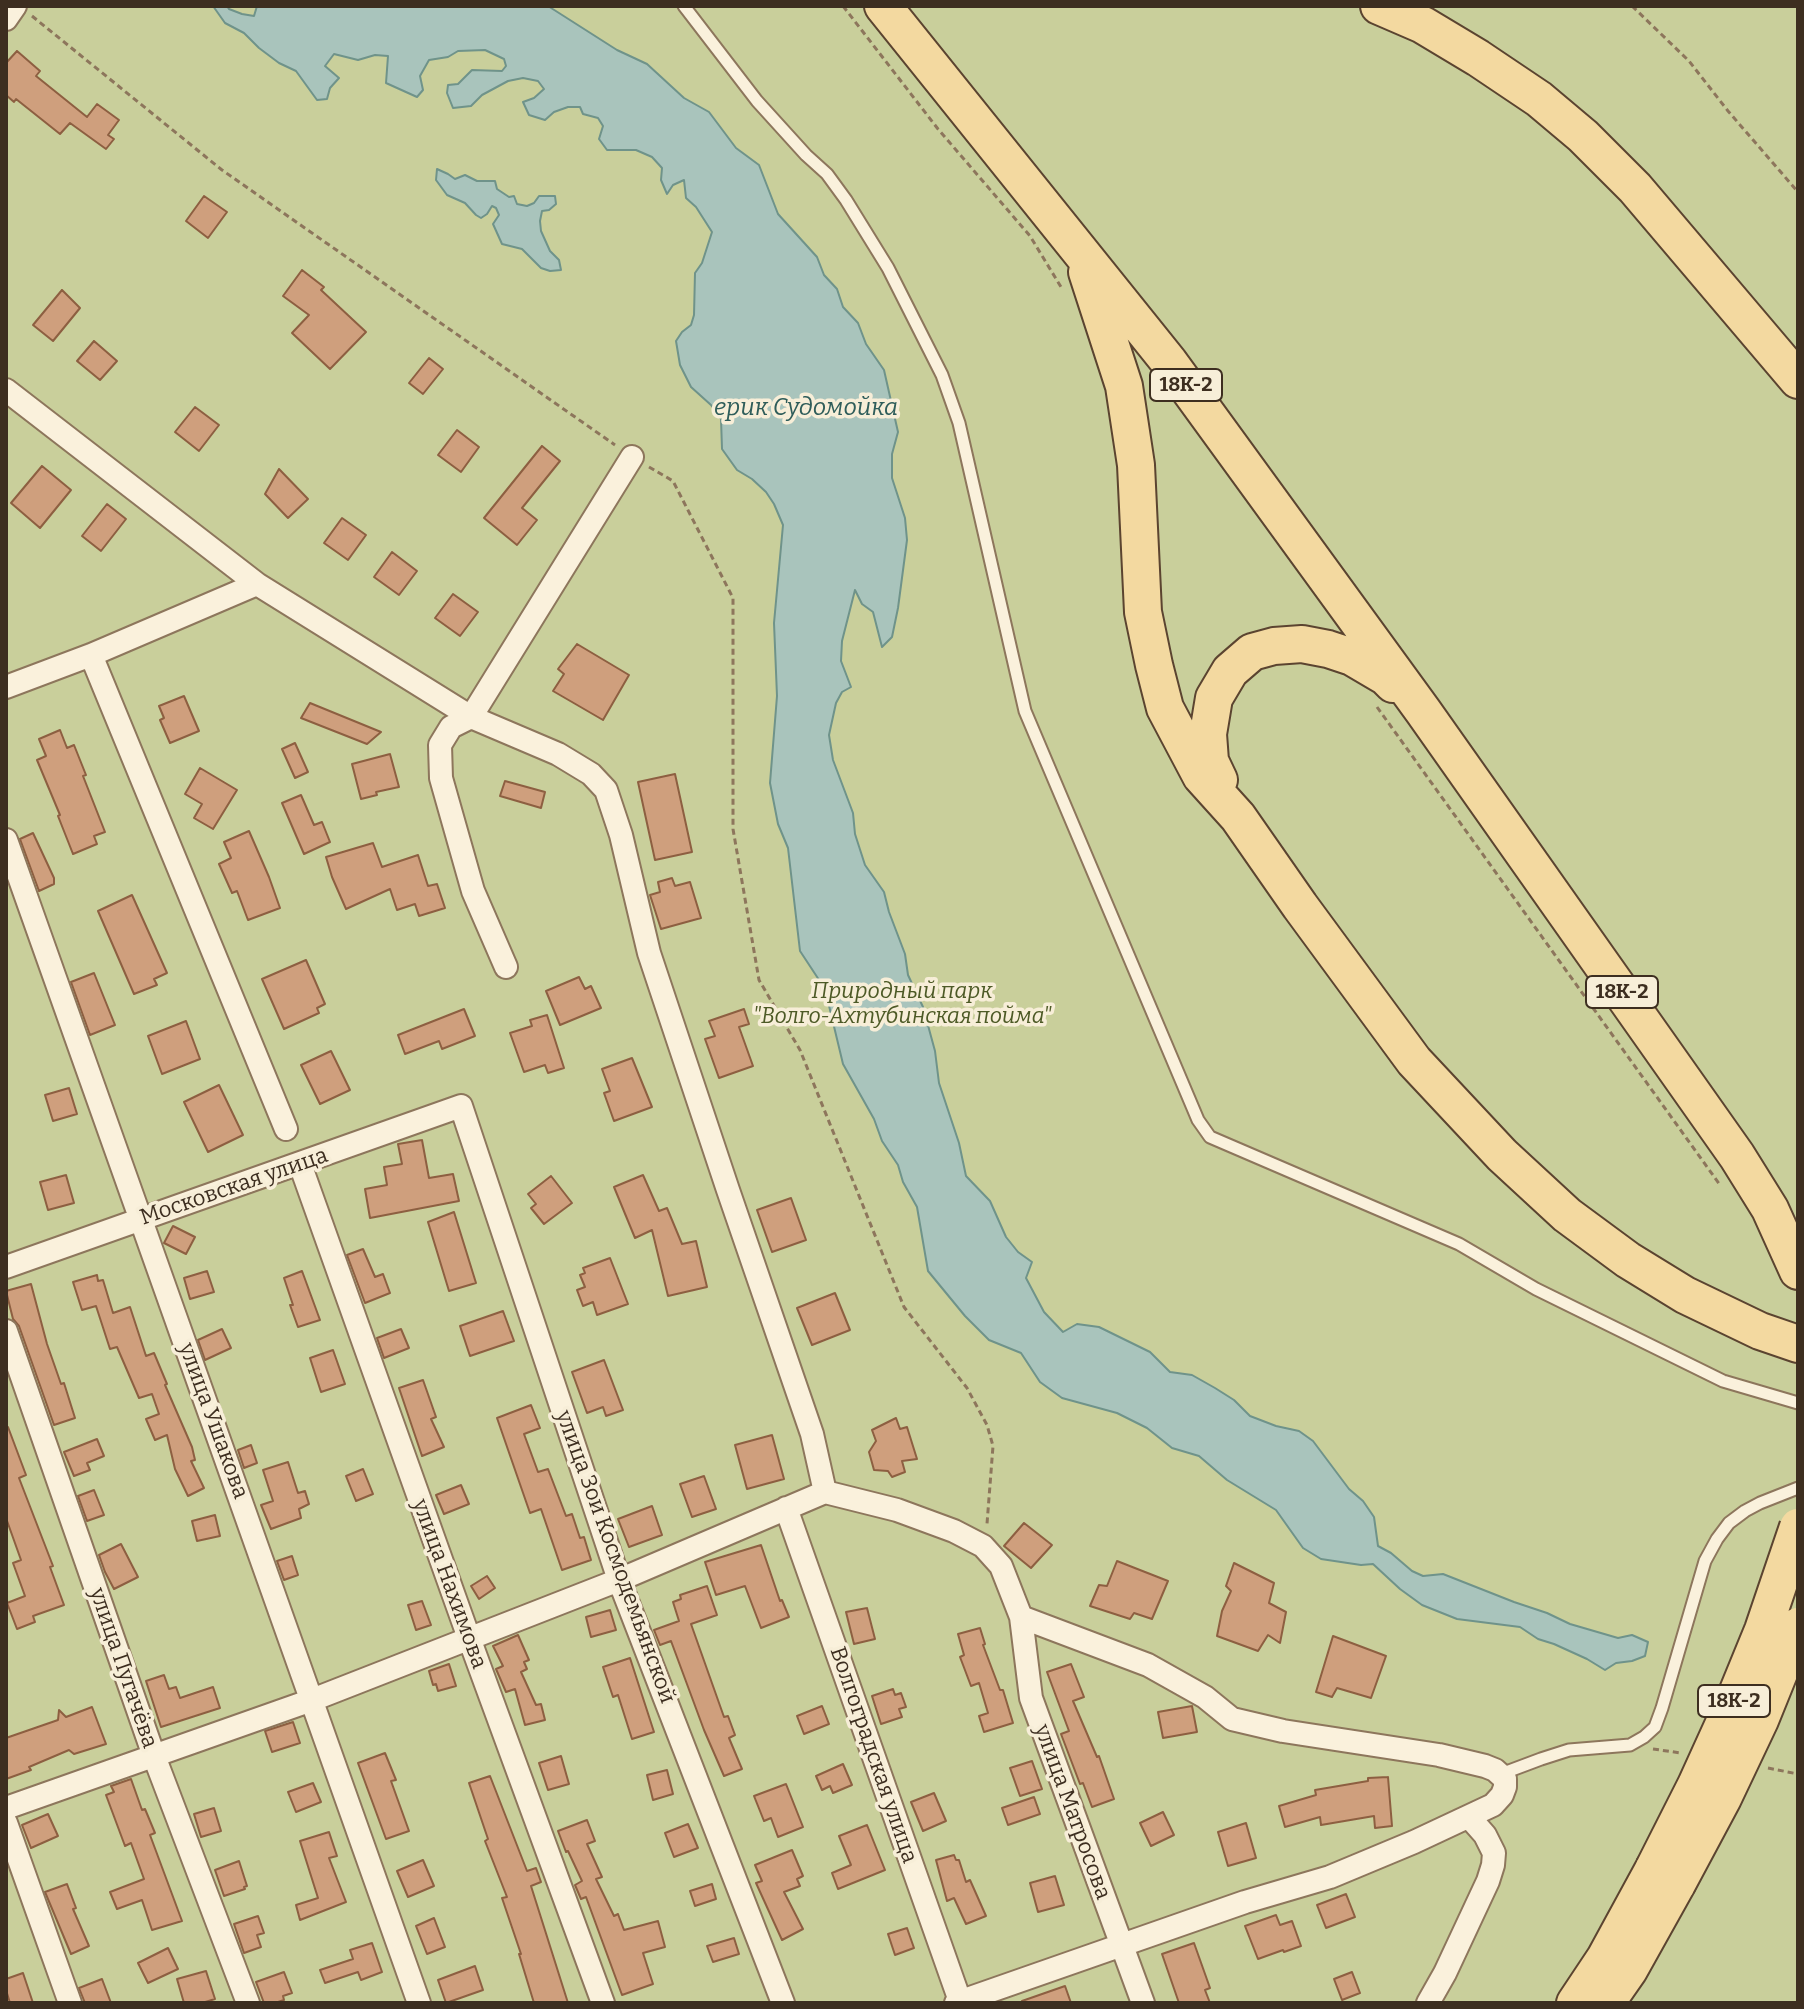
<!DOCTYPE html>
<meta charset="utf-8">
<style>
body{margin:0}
#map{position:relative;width:1804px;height:2009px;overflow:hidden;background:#f0e4c8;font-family:Bitter,serif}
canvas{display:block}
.frame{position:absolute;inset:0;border:8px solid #3d2e20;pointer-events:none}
</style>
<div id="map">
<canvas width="1804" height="2009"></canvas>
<div class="frame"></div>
</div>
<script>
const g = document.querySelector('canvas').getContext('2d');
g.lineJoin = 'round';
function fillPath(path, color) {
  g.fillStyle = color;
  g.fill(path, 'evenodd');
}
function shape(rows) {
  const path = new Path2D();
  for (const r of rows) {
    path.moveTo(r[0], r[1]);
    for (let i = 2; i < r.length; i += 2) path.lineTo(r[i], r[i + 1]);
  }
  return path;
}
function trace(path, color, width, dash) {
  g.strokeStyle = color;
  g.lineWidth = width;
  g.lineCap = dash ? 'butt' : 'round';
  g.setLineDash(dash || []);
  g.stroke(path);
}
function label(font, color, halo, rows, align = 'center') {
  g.font = font + ' Bitter,serif';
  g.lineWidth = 7;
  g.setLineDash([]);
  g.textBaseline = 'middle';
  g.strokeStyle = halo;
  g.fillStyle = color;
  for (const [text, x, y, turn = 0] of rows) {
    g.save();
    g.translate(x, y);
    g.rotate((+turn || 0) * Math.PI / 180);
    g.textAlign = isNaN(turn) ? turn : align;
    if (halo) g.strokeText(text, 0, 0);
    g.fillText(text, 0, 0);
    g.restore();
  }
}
fillPath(shape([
 [6,6,1798,6,1798,2003,6,2003]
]), '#c9cf9b');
const water = shape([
 [213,6,227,6,229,9,242,14,254,16,257,6,548,6,617,50,647,64,684,98,709,112,736,148,759,165,778,214,817,257,824,275,837,289,843,307,858,323,866,344,884,370,898,432,892,454,892,478,905,518,907,540,898,608,892,637,882,647,873,612,862,604,855,590,842,641,841,661,851,687,842,692,836,703,829,735,833,760,853,813,855,834,865,865,884,892,889,912,905,954,908,975,923,1007,935,1051,939,1083,959,1143,966,1176,990,1201,1006,1237,1018,1252,1032,1262,1026,1278,1044,1312,1063,1332,1077,1324,1099,1327,1150,1352,1170,1372,1192,1375,1215,1388,1234,1400,1250,1416,1276,1426,1299,1431,1313,1441,1349,1489,1363,1501,1374,1517,1378,1546,1391,1553,1412,1571,1423,1576,1443,1574,1514,1602,1547,1613,1570,1624,1618,1638,1632,1635,1648,1642,1645,1656,1632,1661,1616,1663,1605,1670,1587,1659,1554,1644,1538,1639,1520,1627,1457,1619,1422,1605,1400,1589,1373,1564,1361,1565,1321,1559,1303,1548,1276,1510,1227,1480,1199,1456,1172,1448,1147,1428,1117,1413,1062,1398,1040,1382,1021,1353,989,1340,965,1316,928,1271,917,1207,903,1182,898,1165,882,1141,874,1119,843,1064,825,989,800,951,788,848,778,824,770,783,777,696,774,623,783,525,774,504,766,492,752,479,737,470,722,449,721,419,711,405,691,387,680,365,676,341,682,332,691,325,694,315,695,273,702,263,712,232,696,207,686,198,684,180,673,185,667,194,661,180,662,168,652,157,636,150,607,150,599,139,603,126,598,118,583,114,580,107,568,107,554,112,545,120,529,115,523,102,534,98,544,89,538,81,523,78,508,81,482,95,471,106,453,108,447,93,448,85,458,84,472,70,502,71,506,66,504,59,485,50,458,51,448,57,429,60,420,76,423,90,417,97,386,83,388,56,375,55,358,60,334,54,325,66,339,78,330,88,327,99,317,100,296,71,279,63,259,48,244,33,225,23,213,6],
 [437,169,448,174,455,179,465,175,477,181,495,181,497,189,509,197,514,196,517,204,527,206,534,203,539,196,555,196,556,204,549,210,542,211,540,221,541,231,550,251,559,260,561,270,550,271,541,268,522,249,502,244,493,224,499,215,496,208,492,206,487,214,481,218,476,215,465,203,447,195,436,180,437,169]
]);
fillPath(water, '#a9c4bc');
trace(water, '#6f938a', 2);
const building = shape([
 [17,51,40,71,36,76,87,117,97,104,119,120,108,135,114,139,106,149,70,123,60,134,16,99,14,102,6,95,6,63,17,51],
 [204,196,227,212,208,238,186,221,204,196],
 [302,270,324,287,321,290,366,332,330,369,292,333,309,315,283,296,302,270],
 [62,290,80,308,53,341,33,325,62,290],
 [94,341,117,361,100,380,77,361,94,341],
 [429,358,443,369,423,394,409,383,429,358],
 [195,407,219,425,199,451,175,432,195,407],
 [457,430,479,447,461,472,438,455,457,430],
 [542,446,560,461,522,508,537,520,517,545,484,518,542,446],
 [42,466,71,490,40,528,11,503,42,466],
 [279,469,308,499,288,518,265,494,279,469],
 [107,504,126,519,101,551,82,536,107,504],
 [342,518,366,535,348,560,324,543,342,518],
 [392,552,417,571,399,595,374,577,392,552],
 [453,594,478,612,460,636,435,618,453,594],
 [577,644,629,675,603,720,553,691,564,674,558,669,577,644],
 [184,696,199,731,170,743,160,720,164,718,159,706,184,696],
 [310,703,381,732,367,744,301,718,310,703],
 [60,730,67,748,74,745,86,775,83,776,105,832,94,836,97,844,73,854,58,816,60,815,37,760,46,756,39,739,60,730],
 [295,743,308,772,295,778,282,749,295,743],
 [390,754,399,787,376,792,377,795,361,799,352,764,390,754],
 [200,768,237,790,213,829,194,818,202,804,185,794,200,768],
 [675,774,692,852,655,860,638,782,675,774],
 [505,781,545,792,541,808,500,796,505,781],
 [301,795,314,825,322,822,330,842,304,854,282,803,301,795],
 [249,831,269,877,280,908,248,920,237,891,232,893,219,864,231,858,224,842,249,831],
 [33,833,54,878,54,884,39,891,20,839,33,833],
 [373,843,382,867,418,855,428,886,437,884,445,908,419,916,415,904,397,910,390,889,346,909,332,877,326,857,373,843],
 [672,878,675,886,690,882,701,918,661,929,650,895,660,892,658,882,672,878],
 [132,895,167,973,154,979,157,985,134,994,98,911,132,895],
 [306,960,325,1004,317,1008,319,1013,284,1029,262,979,306,960],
 [94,973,115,1025,90,1035,71,982,94,973],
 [579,977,585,989,591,986,601,1008,560,1025,546,991,579,977],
 [464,1009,475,1036,442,1049,439,1041,405,1054,398,1035,464,1009],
 [744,1009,749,1024,739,1027,753,1066,719,1078,705,1039,715,1036,709,1021,744,1009],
 [547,1015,564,1068,548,1073,545,1065,524,1072,510,1033,532,1026,530,1020,547,1015],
 [186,1021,200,1059,162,1074,148,1036,186,1021],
 [331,1051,350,1090,320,1104,301,1065,331,1051],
 [632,1058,652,1107,614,1121,604,1093,610,1091,602,1069,632,1058],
 [219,1085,243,1135,208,1152,184,1102,219,1085],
 [69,1088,77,1114,53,1121,45,1095,69,1088],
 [422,1140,429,1178,453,1174,459,1201,370,1218,365,1189,387,1185,384,1167,402,1164,398,1144,422,1140],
 [66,1175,74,1203,48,1210,40,1182,66,1175],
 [643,1175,659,1211,667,1208,682,1244,696,1241,707,1287,668,1296,652,1230,635,1238,614,1187,643,1175],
 [551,1176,572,1203,544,1224,531,1208,536,1204,528,1194,551,1176],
 [791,1198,806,1240,772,1252,757,1210,791,1198],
 [454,1212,476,1283,449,1291,428,1222,454,1212],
 [173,1226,195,1237,186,1254,164,1243,173,1226],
 [363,1249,375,1277,383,1274,390,1293,365,1303,347,1255,363,1249],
 [610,1258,628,1304,597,1315,593,1302,583,1306,577,1290,585,1287,580,1275,585,1273,583,1268,610,1258],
 [207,1271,214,1292,190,1299,184,1278,207,1271],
 [302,1271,320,1320,298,1327,290,1305,293,1305,284,1278,302,1271],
 [97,1275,98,1281,103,1280,113,1313,130,1307,146,1356,154,1353,167,1384,165,1385,192,1447,195,1460,191,1461,204,1488,188,1496,175,1469,167,1435,155,1440,146,1419,159,1414,152,1394,139,1398,117,1347,110,1349,96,1306,82,1310,73,1282,97,1275],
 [31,1284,47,1344,61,1384,64,1383,75,1418,54,1425,19,1326,13,1319,6,1291,31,1284],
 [835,1293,850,1330,812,1345,797,1308,835,1293],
 [503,1311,514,1341,470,1356,460,1326,503,1311],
 [222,1329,231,1348,205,1360,198,1340,222,1329],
 [401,1329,409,1348,384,1358,377,1338,401,1329],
 [333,1350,345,1384,321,1392,310,1358,333,1350],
 [604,1360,623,1410,606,1416,603,1407,587,1413,572,1372,604,1360],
 [423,1380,436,1417,431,1419,444,1447,422,1456,399,1388,423,1380],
 [531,1405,540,1428,524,1434,538,1472,548,1469,566,1516,572,1514,580,1538,584,1537,591,1560,562,1570,541,1509,530,1513,497,1418,531,1405],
 [896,1418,900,1429,907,1427,917,1459,902,1461,905,1472,892,1477,888,1471,874,1470,869,1452,876,1441,872,1430,896,1418],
 [6,1427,8,1427,26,1475,19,1478,53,1566,50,1567,64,1605,33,1616,35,1622,17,1629,7,1603,25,1596,13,1563,21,1560,6,1518,6,1427],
 [772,1435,784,1479,747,1489,735,1445,772,1435],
 [97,1439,104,1456,87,1463,90,1470,74,1476,64,1452,97,1439],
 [251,1445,257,1463,244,1468,238,1450,251,1445],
 [288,1462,298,1493,305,1491,309,1504,299,1509,301,1518,271,1529,261,1505,273,1501,263,1470,288,1462],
 [363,1469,373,1494,356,1501,346,1476,363,1469],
 [704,1476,716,1509,692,1517,680,1484,704,1476],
 [461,1485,469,1504,444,1514,436,1495,461,1485],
 [94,1490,104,1515,87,1521,78,1496,94,1490],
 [652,1506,662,1535,629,1547,618,1519,652,1506],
 [215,1515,220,1536,197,1541,192,1521,215,1515],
 [1024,1523,1052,1545,1031,1568,1004,1546,1024,1523],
 [121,1544,138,1577,114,1589,105,1572,99,1555,121,1544],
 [761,1545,780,1601,782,1600,789,1617,761,1628,745,1586,716,1595,705,1562,761,1545],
 [292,1556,298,1575,284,1580,277,1561,292,1556],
 [1117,1561,1168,1581,1152,1619,1134,1613,1130,1619,1090,1606,1099,1585,1107,1586,1117,1561],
 [1234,1563,1274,1583,1269,1603,1286,1612,1280,1643,1268,1635,1258,1651,1217,1636,1222,1611,1231,1591,1226,1586,1234,1563],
 [487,1576,495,1588,479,1599,471,1586,487,1576],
 [707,1586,717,1615,691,1624,724,1717,728,1716,735,1735,729,1738,742,1769,724,1776,704,1730,671,1641,660,1645,654,1630,679,1621,673,1602,681,1599,680,1595,707,1586],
 [422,1601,431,1625,416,1630,408,1605,422,1601],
 [867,1608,875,1639,854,1644,846,1612,867,1608],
 [610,1610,616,1630,591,1637,586,1617,610,1610],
 [980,1628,985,1644,983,1645,1000,1690,1003,1690,1013,1723,984,1732,979,1716,988,1713,979,1683,971,1686,960,1657,964,1655,958,1634,980,1628],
 [518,1635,529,1660,524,1662,527,1669,521,1672,536,1705,541,1704,545,1720,525,1725,515,1689,506,1692,496,1669,503,1666,493,1646,518,1635],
 [1333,1636,1386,1656,1371,1698,1337,1688,1332,1697,1316,1692,1333,1636],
 [630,1658,654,1732,632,1739,618,1695,613,1697,603,1667,630,1658],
 [449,1664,456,1686,438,1691,436,1684,433,1685,429,1671,449,1664],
 [1071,1664,1084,1697,1073,1701,1097,1757,1099,1756,1114,1799,1092,1807,1083,1783,1080,1784,1061,1734,1069,1731,1047,1672,1071,1664],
 [164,1675,169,1689,176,1687,180,1698,213,1687,220,1708,161,1727,146,1681,164,1675],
 [893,1689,895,1695,901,1693,906,1707,899,1709,902,1717,881,1724,872,1696,893,1689],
 [822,1706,829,1724,804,1734,797,1716,822,1706],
 [1192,1706,1197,1732,1163,1738,1158,1712,1192,1706],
 [92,1707,106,1744,74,1754,69,1750,29,1767,31,1770,6,1779,6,1738,58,1720,59,1710,66,1717,92,1707],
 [293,1722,300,1743,272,1752,265,1731,293,1722],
 [385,1753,396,1780,391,1781,409,1831,386,1839,358,1763,385,1753],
 [561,1756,569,1784,548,1790,539,1763,561,1756],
 [1032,1761,1042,1789,1020,1796,1010,1768,1032,1761],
 [843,1764,852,1785,833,1793,830,1786,822,1790,816,1776,843,1764],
 [667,1770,673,1794,653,1800,647,1775,667,1770],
 [490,1776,527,1871,536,1868,541,1882,531,1886,568,2003,534,2003,519,1954,521,1954,502,1898,507,1897,485,1841,488,1839,469,1783,490,1776],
 [1388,1777,1392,1826,1375,1828,1374,1816,1321,1825,1320,1817,1285,1827,1279,1806,1316,1795,1315,1790,1368,1781,1368,1778,1388,1777],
 [131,1779,142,1810,145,1809,155,1833,150,1835,182,1921,152,1930,142,1900,117,1909,110,1892,144,1879,131,1843,125,1846,106,1795,114,1792,111,1786,131,1779],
 [313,1783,321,1802,296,1812,288,1792,313,1783],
 [786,1784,803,1827,778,1837,771,1818,764,1821,754,1796,786,1784],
 [934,1793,946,1821,923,1831,911,1802,934,1793],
 [1034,1797,1040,1814,1008,1825,1002,1808,1034,1797],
 [214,1808,221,1831,201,1837,194,1814,214,1808],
 [1163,1812,1174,1835,1151,1846,1140,1823,1163,1812],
 [48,1814,58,1836,31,1848,22,1825,48,1814],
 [587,1820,595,1841,587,1844,602,1877,596,1879,614,1916,618,1914,624,1930,658,1921,665,1947,643,1953,653,1984,622,1995,586,1897,581,1899,575,1885,582,1881,568,1851,566,1852,558,1831,587,1820],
 [1246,1823,1256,1858,1228,1866,1218,1832,1246,1823],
 [688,1824,698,1848,674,1857,665,1833,688,1824],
 [867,1825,885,1870,838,1889,832,1873,851,1865,839,1836,867,1825],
 [329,1832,337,1856,329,1858,346,1902,300,1920,296,1905,318,1898,300,1841,329,1832],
 [792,1850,803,1876,797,1879,800,1886,784,1892,803,1929,782,1940,756,1883,762,1881,755,1865,792,1850],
 [954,1855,956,1860,959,1860,966,1882,970,1880,986,1916,966,1924,954,1898,947,1901,936,1860,954,1855],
 [423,1860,434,1886,408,1897,397,1871,423,1860],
 [239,1861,247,1886,244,1887,245,1889,224,1896,215,1870,239,1861],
 [1055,1876,1064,1905,1038,1912,1030,1883,1055,1876],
 [67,1884,76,1908,73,1909,89,1946,71,1954,45,1892,67,1884],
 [712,1884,716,1899,695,1906,690,1891,712,1884],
 [1346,1894,1355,1917,1326,1928,1317,1905,1346,1894],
 [1276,1915,1280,1925,1292,1921,1301,1946,1284,1952,1283,1950,1258,1959,1245,1926,1276,1915],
 [258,1916,264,1933,257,1935,261,1947,244,1953,234,1924,258,1916],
 [434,1918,445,1947,427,1954,416,1926,434,1918],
 [907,1928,914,1948,895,1955,888,1934,907,1928],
 [734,1938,739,1954,713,1962,707,1946,734,1938],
 [372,1943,382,1972,361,1980,358,1972,325,1983,320,1970,353,1959,350,1950,372,1943],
 [1194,1943,1210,1988,1205,1990,1210,2003,1179,2003,1162,1954,1194,1943],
 [168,1948,178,1969,148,1983,138,1963,168,1948],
 [475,1966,483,1990,446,2003,438,1980,475,1966],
 [206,1971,215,1999,202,2003,184,2003,177,1979,206,1971],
 [284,1972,292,1993,283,1996,284,2000,275,2003,264,2003,256,1982,284,1972],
 [1352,1972,1360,1993,1342,2000,1334,1979,1352,1972],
 [23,1973,33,2003,10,2003,6,1990,6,1979,23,1973],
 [102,1979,111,2003,85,2003,79,1988,102,1979],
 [1065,1986,1071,2003,1022,2003,1022,2001,1065,1986]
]);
fillPath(building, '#cf9f7d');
trace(building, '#8d5f41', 2);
const lane = shape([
 [684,6,757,101,806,155,827,174,846,200,888,268,942,375,959,423,1025,711,1198,1120,1210,1137,1459,1244,1536,1289,1723,1381,1798,1403],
 [1501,1774,1541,1759,1569,1750,1630,1745,1644,1737,1655,1727,1662,1708,1705,1561,1717,1539,1729,1523,1745,1511,1760,1503,1798,1488]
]);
const street = shape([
 [6,19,15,6],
 [6,390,257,584],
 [91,655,286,1129],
 [6,687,91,655,257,584,471,717,558,754,591,774,606,790,621,835,649,953,728,1190,812,1434,825,1492,897,1510,954,1531,983,1546,1001,1566,1021,1617,1148,1665,1205,1697,1232,1719,1283,1731,1439,1755,1485,1766,1495,1770,1505,1779,1505,1787,1502,1795,1493,1805,1414,1842,1330,1877,1245,1902,956,2003],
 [6,840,419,2003],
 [506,967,473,891,441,778,440,745,451,727,471,717,632,457],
 [300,1164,469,1638,603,2003],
 [6,1267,461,1106,619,1580,783,2003],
 [6,1331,154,1756,248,2003],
 [786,1508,960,2001],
 [1021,1617,1031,1698,1143,2003],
 [6,1808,312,1700,619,1580,825,1492],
 [6,1823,70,2003],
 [1428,2003,1445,1973,1488,1881,1493,1865,1494,1853,1485,1835,1470,1818]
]);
const primary = shape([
 [883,6,1169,362,1423,711,1737,1156,1770,1209,1798,1271],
 [1379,6,1423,25,1478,58,1539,99,1583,136,1635,188,1798,380],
 [1087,272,1124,386,1136,465,1143,612,1154,665,1165,708,1201,776,1238,817,1300,906,1414,1061,1502,1155,1567,1215,1628,1260,1685,1295,1760,1331,1798,1344],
 [1219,780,1210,761,1208,734,1214,698,1230,671,1252,652,1274,646,1302,644,1328,649,1352,657,1386,677,1393,684],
 [1575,2003,1605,1958,1654,1868],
 [1606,2003,1629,1970,1677,1884]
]);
trace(lane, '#8d765c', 15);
trace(street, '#8d765c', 26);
trace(primary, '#5b4430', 40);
trace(shape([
 [843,6,938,129,1030,236,1061,287],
 [1632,6,1689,61,1728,111,1798,192],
 [32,16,222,170,615,445],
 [649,467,673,481,733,598,733,829,759,980,800,1050,904,1307,967,1388,987,1425,993,1446,987,1524],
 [1377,707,1720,1185],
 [1653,1749,1681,1753],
 [1768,1768,1798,1774]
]), '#8d765c', 3, [6, 4]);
trace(lane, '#faf1dc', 11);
trace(street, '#faf1dc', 22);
trace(primary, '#f3d9a0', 36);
const primaryBridge = shape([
 [1654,1868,1696,1785,1731,1708,1763,1630,1798,1527],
 [1677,1884,1723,1798,1760,1720,1798,1626]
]);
trace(primaryBridge, '#5b4430', 40, []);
trace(primaryBridge, '#f3d9a0', 36);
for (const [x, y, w] of [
 [1186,385,72],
 [1622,992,72],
 [1734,1701,72]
]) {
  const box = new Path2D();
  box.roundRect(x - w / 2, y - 16, w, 32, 6);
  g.fillStyle = '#f7eed8';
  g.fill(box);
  trace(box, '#3d2e20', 2);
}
label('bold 20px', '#3d2e20', null, [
 ["18К-2",1186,385],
 ["18К-2",1622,992],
 ["18К-2",1734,1701]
]);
label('italic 22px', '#4d5a26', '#f7eed8', [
 ["Природный парк",902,992],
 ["\"Волго-Ахтубинская пойма\"",902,1017]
]);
label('22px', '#3d2e20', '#f7eed8', [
 ["Московская улица",234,1187,-19],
 ["улица Ушакова",213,1421,70],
 ["улица Зои Космодемьянской",615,1557,70],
 ["улица Нахимова",449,1584,70],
 ["улица Пугачёва",123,1668,71],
 ["Волгоградская улица",873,1755,71],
 ["улица Матросова",1072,1812,70]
]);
label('italic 24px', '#2f5d5a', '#f7eed8', [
 ["ерик Судомойка",806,408]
]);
</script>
